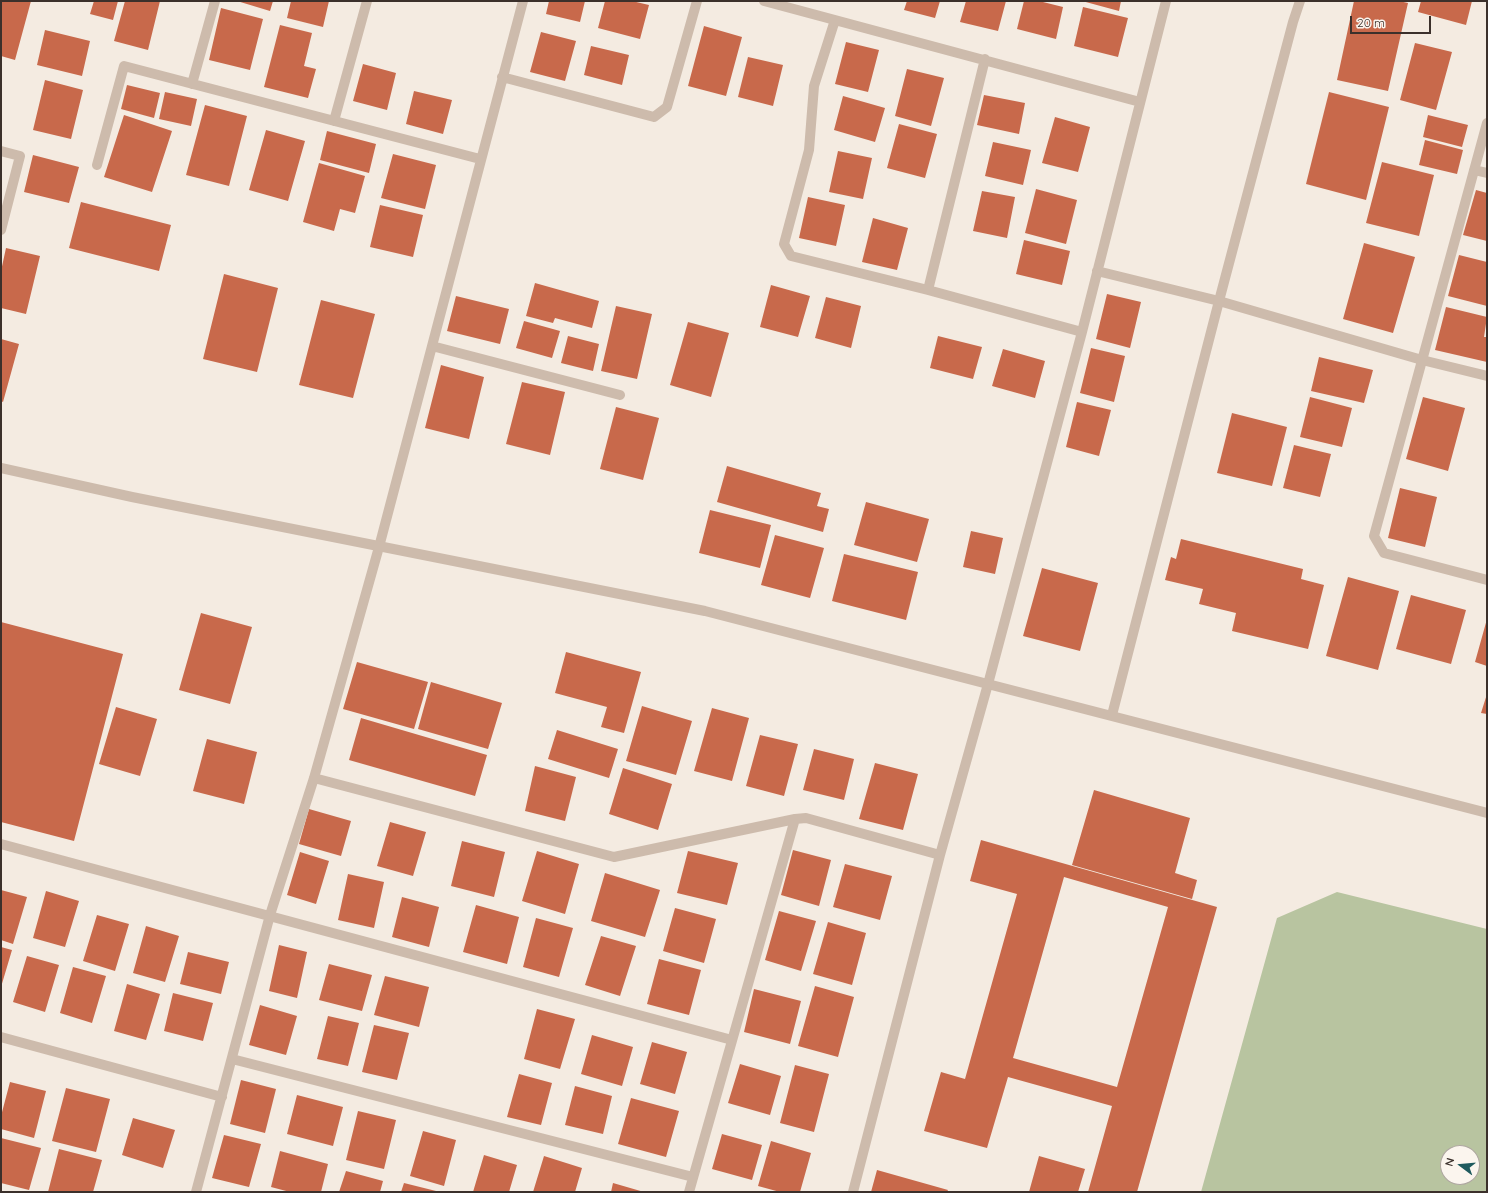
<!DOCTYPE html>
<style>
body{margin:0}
#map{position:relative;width:1488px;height:1193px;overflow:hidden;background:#f4ebe1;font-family:Quicksand,sans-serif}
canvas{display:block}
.frame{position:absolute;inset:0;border:2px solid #3b302b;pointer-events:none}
.north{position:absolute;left:1440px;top:1145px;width:40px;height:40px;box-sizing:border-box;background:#fbf5ee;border:1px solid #aea6a0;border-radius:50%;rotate:286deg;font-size:11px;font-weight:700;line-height:16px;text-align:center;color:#3b302b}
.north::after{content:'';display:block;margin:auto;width:14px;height:18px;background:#1f5a5e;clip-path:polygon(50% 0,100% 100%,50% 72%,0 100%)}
.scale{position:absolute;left:1350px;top:16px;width:81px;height:18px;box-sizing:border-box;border:2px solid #3b302b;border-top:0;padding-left:5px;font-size:12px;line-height:14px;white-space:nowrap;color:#3b302b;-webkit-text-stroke:3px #fbf5ee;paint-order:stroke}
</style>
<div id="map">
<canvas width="1488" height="1193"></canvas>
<div class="frame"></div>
<div class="north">N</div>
<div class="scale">20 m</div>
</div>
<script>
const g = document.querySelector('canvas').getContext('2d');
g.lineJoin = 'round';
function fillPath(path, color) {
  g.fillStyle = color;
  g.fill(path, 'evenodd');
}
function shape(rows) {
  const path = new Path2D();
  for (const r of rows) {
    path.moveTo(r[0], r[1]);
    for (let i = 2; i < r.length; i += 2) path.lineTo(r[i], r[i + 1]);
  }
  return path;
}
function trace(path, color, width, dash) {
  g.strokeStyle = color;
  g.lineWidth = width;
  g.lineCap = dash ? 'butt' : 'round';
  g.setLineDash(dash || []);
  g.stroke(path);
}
fillPath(shape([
 [1337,892,1487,929,1487,1192,1201,1192,1277,918],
 [1448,1153,1472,1153,1472,1177,1448,1177]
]), '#b8c4a0');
fillPath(shape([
 [1,1,31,1,15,60,1,56],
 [94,1,118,1,113,20,90,14],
 [125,1,160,1,148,50,114,41],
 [237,1,273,1,270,11],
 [291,1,329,1,323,27,287,18],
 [549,1,585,1,580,22,546,14],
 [605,1,632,1,649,5,640,39,598,28],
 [907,1,940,1,935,18,904,10],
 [966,1,1006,1,998,31,960,22],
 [1024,1,1039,1,1063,7,1056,39,1017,29],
 [1082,1,1121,1,1119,11],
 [1354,1,1399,1,1408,3,1388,91,1337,80],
 [1421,1,1472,1,1466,25,1418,12],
 [1083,7,1128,18,1118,57,1074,46],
 [221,8,263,19,250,70,209,60],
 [280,25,312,33,304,66,316,69,308,98,264,87],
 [704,26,742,37,726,96,688,86],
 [45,30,90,41,82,76,37,65],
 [541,32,576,41,565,81,530,72],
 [846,42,879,50,868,92,835,84],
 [1415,43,1452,52,1436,110,1400,100],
 [591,46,629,55,622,85,584,75],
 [748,57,783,65,773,106,738,97],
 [363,64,396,73,387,110,353,101],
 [907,69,944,78,931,126,895,116],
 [45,80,83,90,71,139,33,130],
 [127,85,160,93,154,118,121,109],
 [414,91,452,100,443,134,406,124],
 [165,92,197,99,191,126,159,119],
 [1329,92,1389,107,1366,200,1306,184],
 [984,95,1025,103,1019,134,977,125],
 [843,96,885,108,875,142,834,130],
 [205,105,247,116,229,186,186,175],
 [124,115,172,131,152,192,104,177],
 [1428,115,1468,125,1462,147,1423,137],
 [1055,117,1090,127,1078,172,1042,163],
 [899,124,937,134,925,178,887,168],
 [266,130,305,141,288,201,249,190],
 [327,131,376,144,369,173,320,160],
 [1425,140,1463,150,1457,174,1419,165],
 [993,142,1031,150,1023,185,985,176],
 [838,151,872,158,863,199,829,192],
 [393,154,436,165,425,209,381,198],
 [33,155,79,167,69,203,24,192],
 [1382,162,1434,175,1419,236,1366,223],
 [319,163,365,176,355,213,340,209,334,231,303,222],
 [1036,189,1077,200,1066,244,1025,233],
 [1476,190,1487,193,1487,241,1463,235],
 [982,191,1015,197,1007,238,973,231],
 [808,197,845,205,836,246,799,238],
 [81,202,171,225,159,271,69,248],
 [380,205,423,215,413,257,370,247],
 [873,218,908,228,897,270,862,262],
 [1024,240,1070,251,1062,285,1016,274],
 [1364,243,1415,257,1393,333,1343,319],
 [6,248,40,256,26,314,1,308,1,271],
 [1459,255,1487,262,1487,306,1448,296],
 [224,274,278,288,257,372,203,359],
 [535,283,599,301,592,328,555,318,553,323,526,316],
 [771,285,810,296,798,337,760,327],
 [1107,294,1141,302,1130,348,1096,339],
 [456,296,509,309,500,344,447,331],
 [826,297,861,306,851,348,815,338],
 [321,300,375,314,353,398,299,385],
 [616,306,652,314,637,379,601,371],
 [1446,307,1487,317,1484,337,1487,337,1487,362,1435,350],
 [524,321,560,331,552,358,516,348],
 [688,322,729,333,711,397,670,385],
 [568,336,599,344,593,371,561,363],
 [938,336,982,347,973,379,930,368],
 [1,339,19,344,3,402,1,401],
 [1091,348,1125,356,1114,402,1080,393],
 [1003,349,1045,361,1035,398,992,386],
 [1319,357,1373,370,1364,403,1311,391],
 [441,365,484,377,469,439,425,428],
 [522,382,565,392,550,455,506,444],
 [1310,397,1352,408,1342,447,1300,437],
 [1423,397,1465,408,1448,471,1406,459],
 [1077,402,1111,410,1099,456,1066,447],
 [616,407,659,418,643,480,600,469],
 [1232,413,1287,427,1272,486,1217,473],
 [1294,445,1331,454,1320,497,1283,488],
 [727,466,821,493,817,506,829,509,823,532,717,502],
 [1400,488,1437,497,1425,547,1388,538],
 [866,502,929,519,917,562,854,545],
 [710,510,771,525,760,568,699,553],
 [971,531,1003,538,995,574,963,567],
 [775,535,824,548,810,598,761,585],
 [1181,539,1303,569,1301,579,1324,585,1308,649,1232,631,1236,613,1199,604,1203,589,1165,580,1171,557,1176,559],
 [844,554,918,572,906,620,832,601],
 [1042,568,1098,583,1080,651,1023,636],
 [1348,577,1399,591,1378,670,1326,656],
 [1411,595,1466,610,1451,664,1396,649],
 [201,613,252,627,230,704,179,690],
 [1487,619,1487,666,1475,662],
 [1,622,123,654,74,841,1,822],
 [566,652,641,672,624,733,601,727,607,707,555,693],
 [357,662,428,682,414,729,343,709],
 [431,682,502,703,488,749,418,729],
 [1487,694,1487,714,1481,713],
 [642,706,692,721,676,775,626,761],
 [116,707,157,719,140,776,99,764],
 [712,708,749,718,732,781,694,771],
 [361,718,487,755,475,796,349,760],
 [557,730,618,749,609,778,548,759],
 [760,735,798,744,784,796,746,786],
 [207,739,257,752,244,804,193,791],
 [814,749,854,759,844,800,803,790],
 [875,763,918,774,903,830,859,819],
 [535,766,576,777,565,821,525,811],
 [623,768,672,784,658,830,609,814],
 [1094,790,1190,818,1175,873,1197,880,1192,899,1072,865],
 [309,809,351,821,341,856,299,844],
 [390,822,426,832,413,876,377,866],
 [981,840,1217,907,1137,1192,1088,1192,1112,1106,1008,1077,987,1148,924,1131,941,1072,965,1079,1017,894,970,881],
 [1064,877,1168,907,1117,1087,1013,1058],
 [462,841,505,852,494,897,451,886],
 [793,850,831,860,819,906,781,895],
 [537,851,579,864,565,914,522,901],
 [688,851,738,863,727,905,677,893],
 [300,852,329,861,316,904,287,895],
 [845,864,892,876,880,920,833,907],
 [605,873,660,890,645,937,591,921],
 [348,874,384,882,374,928,338,920],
 [1,890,27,897,13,944,1,940],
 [46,891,79,901,65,947,33,938],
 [402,897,439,907,429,947,392,937],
 [476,905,519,917,507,964,463,952],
 [675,908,716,919,704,963,663,951],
 [779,911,816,921,801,971,765,960],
 [97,915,129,924,115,971,83,961],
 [536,918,573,928,559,977,523,967],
 [828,922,866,933,852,985,813,974],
 [146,926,179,936,165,982,133,973],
 [601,936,636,946,620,996,585,985],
 [279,945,307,952,297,998,269,991],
 [1,947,12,950,1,987],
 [188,952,229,962,221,994,180,984],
 [27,956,59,965,45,1012,13,1002],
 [659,959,701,970,689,1015,647,1004],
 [329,964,372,975,362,1011,319,1000],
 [73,967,106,976,92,1023,60,1013],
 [385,976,429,987,419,1027,374,1015],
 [127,984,160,994,146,1040,114,1031],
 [815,986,854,997,838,1057,798,1046],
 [754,989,801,1001,790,1044,744,1032],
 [173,993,213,1003,203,1041,164,1031],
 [260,1005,297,1016,286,1055,249,1045],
 [537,1009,575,1019,560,1069,524,1059],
 [328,1016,359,1023,348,1066,317,1059],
 [374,1025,409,1033,397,1080,362,1072],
 [592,1035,633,1047,622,1086,581,1074],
 [652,1042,687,1052,675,1094,640,1084],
 [740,1064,781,1076,770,1115,728,1103],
 [795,1065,829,1074,814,1132,780,1123],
 [519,1074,552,1083,541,1125,507,1117],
 [241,1080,276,1089,265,1133,230,1124],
 [10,1082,46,1091,34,1138,1,1129,1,1116],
 [575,1086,612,1096,603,1134,565,1125],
 [66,1088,110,1099,96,1152,52,1141],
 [297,1095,343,1107,333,1146,287,1134],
 [631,1098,679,1111,666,1157,618,1144],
 [358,1111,396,1120,384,1169,346,1160],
 [133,1118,175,1130,163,1168,122,1155],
 [423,1131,456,1140,444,1186,410,1176],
 [722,1134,762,1145,752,1180,712,1169],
 [224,1135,261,1144,249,1187,212,1178],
 [1,1138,41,1148,29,1190,1,1183],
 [771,1141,811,1153,800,1192,780,1192,758,1186],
 [59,1149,102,1160,93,1192,48,1192],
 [280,1151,328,1164,321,1192,290,1192,271,1187],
 [484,1155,517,1165,509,1192,473,1192],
 [544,1156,582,1168,575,1192,533,1192],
 [1039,1156,1085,1169,1078,1192,1029,1192],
 [877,1170,948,1190,947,1192,871,1192],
 [346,1171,383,1181,380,1192,339,1192],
 [404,1183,436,1191,436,1192,401,1192],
 [613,1183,644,1192,611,1192]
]), '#c8694b');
trace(shape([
 [764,1,1140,102],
 [835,20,814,86,809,150,784,244,791,256,928,290,1082,332],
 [502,77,654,117,667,107,697,1],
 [192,84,215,1],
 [334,121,367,1],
 [1487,123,1374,536,1384,553,1487,580],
 [1,151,20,156,1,230],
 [97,165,124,66,480,159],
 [1474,170,1487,173],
 [1097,271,1219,301,1422,360,1487,376],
 [928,290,985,59],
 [432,346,620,395],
 [314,778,614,857,795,819],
 [1,844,732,1040],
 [1,1037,222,1097],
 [232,1059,693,1177],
 [196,1192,270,915,314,778,379,547,523,1],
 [689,1192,795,819,806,818,940,855],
 [853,1192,940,855,988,684,1082,332,1166,1]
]), '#cdbbac', 10);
trace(shape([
 [1,468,132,497,705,611,1487,813],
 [1112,715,1219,301,1293,22,1300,1]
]), '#cdbbac', 10);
</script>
